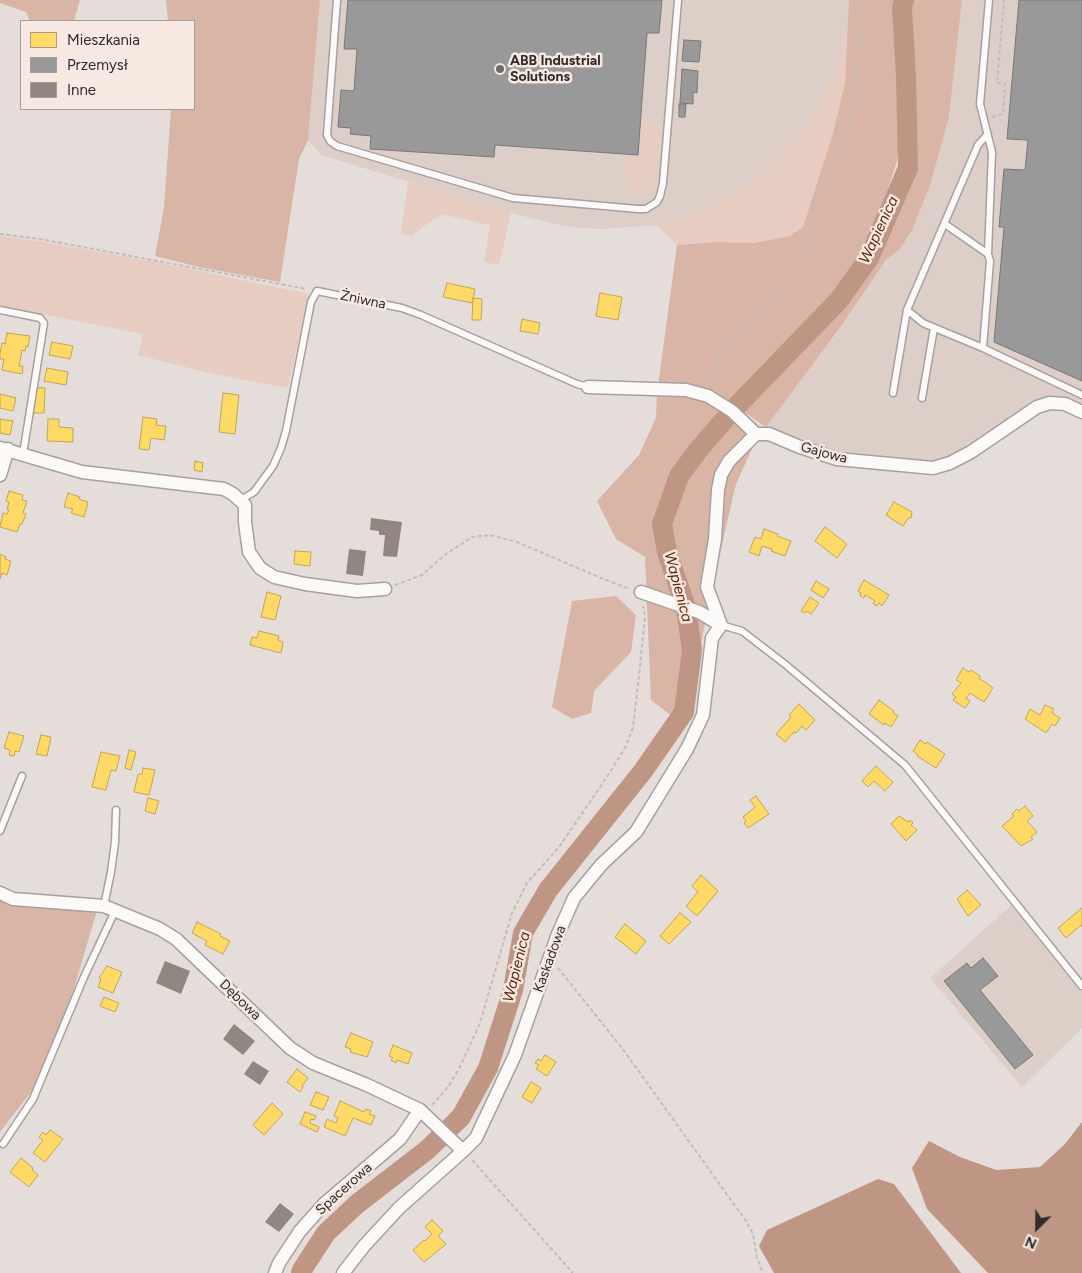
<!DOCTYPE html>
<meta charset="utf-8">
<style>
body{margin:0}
#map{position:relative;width:1082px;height:1273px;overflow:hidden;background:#e5ddda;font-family:Figtree,sans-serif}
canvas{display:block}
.legend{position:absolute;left:20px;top:20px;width:175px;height:90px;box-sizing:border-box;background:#f7e8e2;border:1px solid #a89c98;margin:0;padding:6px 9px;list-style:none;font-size:15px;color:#312b29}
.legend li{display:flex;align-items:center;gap:10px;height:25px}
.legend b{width:25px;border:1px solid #a89c98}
.north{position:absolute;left:1012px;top:1203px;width:50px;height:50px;-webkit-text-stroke:4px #f7e8e2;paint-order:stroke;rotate:203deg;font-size:14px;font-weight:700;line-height:20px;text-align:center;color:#312b29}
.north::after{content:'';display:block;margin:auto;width:18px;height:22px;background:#312b29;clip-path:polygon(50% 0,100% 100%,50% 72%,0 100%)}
</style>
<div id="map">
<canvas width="1082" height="1273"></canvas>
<ul class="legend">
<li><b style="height:14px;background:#ffd966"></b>Mieszkania</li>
<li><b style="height:14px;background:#999"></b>Przemysł</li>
<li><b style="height:14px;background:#928680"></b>Inne</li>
</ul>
<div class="north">N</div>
</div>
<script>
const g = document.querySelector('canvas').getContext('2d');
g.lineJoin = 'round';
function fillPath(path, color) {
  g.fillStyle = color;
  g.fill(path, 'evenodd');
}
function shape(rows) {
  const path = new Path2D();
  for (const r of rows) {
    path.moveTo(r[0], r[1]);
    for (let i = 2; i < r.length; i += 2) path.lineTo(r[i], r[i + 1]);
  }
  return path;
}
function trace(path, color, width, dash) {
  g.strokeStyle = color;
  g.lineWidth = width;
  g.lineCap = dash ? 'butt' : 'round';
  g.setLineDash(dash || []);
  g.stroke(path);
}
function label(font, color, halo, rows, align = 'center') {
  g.font = font + ' Figtree,sans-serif';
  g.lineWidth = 5;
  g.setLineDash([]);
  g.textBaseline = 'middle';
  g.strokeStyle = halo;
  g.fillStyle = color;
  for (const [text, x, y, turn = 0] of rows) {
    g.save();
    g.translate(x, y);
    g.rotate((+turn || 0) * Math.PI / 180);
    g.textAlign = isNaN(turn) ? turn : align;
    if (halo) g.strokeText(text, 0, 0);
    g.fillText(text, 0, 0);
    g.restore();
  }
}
fillPath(shape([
 [320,0,849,0,848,31,838,65,816,111,800,134,776,162,752,181,728,198,707,208,656,225,603,229,578,228,550,223,511,213,321,155,308,140],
 [962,0,1082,0,1082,407,1042,400,1028,405,1013,414,975,444,939,462,852,458,791,441,766,427,840,329,886,260,900,249,949,117],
 [1014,903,1082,989,1082,1028,1022,1087,930,978]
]), '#ddcec7');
fillPath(shape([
 [848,31,845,83,833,133,803,227,790,236,753,243,717,242,677,245,656,225,707,208,728,198,752,181,776,162,800,134,816,111,838,65],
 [641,123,662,124,657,178,651,189,641,194,631,190,625,179,627,155,639,156],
 [408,182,511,213,499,265,484,262,490,225,441,214,411,236,401,233],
 [0,236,39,241,166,264,309,294,288,388,214,374,138,355,143,334,0,306]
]), '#e7ccc1');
fillPath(shape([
 [0,0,80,0,74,21,30,21,26,12,0,3],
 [166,0,320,0,308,140,299,159,280,282,199,267,155,256,164,207,171,109,194,109,194,21,168,21],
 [849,0,897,0,895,19,902,121,897,161,882,207,863,248,839,289,726,404,658,386,677,245,717,242,753,243,790,236,803,227,833,133,845,83],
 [913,0,962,0,949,117,930,185,912,230,900,249,886,260,840,328,766,427,741,410,842,308,874,265,903,203,914,168,916,129,910,32],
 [657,391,707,398,756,440,736,484,712,588,685,726,651,700,645,557,616,539,597,501,639,455,656,418],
 [616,596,636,615,631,652,594,691,591,713,572,719,552,707,572,601],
 [0,897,98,907,51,1066,0,1132]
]), '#d9b5a6');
fillPath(shape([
 [1082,1122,1082,1273,988,1273,927,1209,912,1168,929,1141,960,1157,996,1170,1040,1167,1065,1144],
 [878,1179,894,1184,961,1273,774,1273,759,1246,767,1230]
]), '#bf9683');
const homes = shape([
 [447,283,475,289,472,303,443,297,447,283],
 [600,293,622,297,618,320,596,316,600,293],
 [473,298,482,299,481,320,472,320,473,298],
 [522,319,540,323,538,334,520,331,522,319],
 [7,333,30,336,28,347,26,346,25,351,22,350,19,366,23,366,22,374,2,370,4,359,0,359,0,354,2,343,5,344,7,333],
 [52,342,73,346,70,359,49,355,52,342],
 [47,368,68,372,66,385,44,381,47,368],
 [30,387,45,388,44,413,29,413,30,387],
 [223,393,239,395,235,434,219,432,223,393],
 [0,394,16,398,13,411,0,408,0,394],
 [143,417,157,419,156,425,166,426,164,440,151,438,149,450,139,449,143,417],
 [0,419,13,421,10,435,0,433,0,419],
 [48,419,59,419,59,427,73,428,73,442,47,441,48,419],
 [195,461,203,463,202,472,194,470,195,461],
 [9,491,23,495,22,500,27,501,23,513,26,514,22,524,20,524,17,532,0,527,3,513,7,514,9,510,7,509,9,502,6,501,9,491],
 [68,493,80,497,79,499,88,502,84,517,71,513,73,509,64,507,68,493],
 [894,502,912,512,911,518,908,518,903,526,886,515,894,502],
 [825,527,847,544,837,558,815,541,825,527],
 [764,529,778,534,777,536,791,541,785,556,771,551,772,549,762,546,759,556,749,552,755,537,761,539,764,529],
 [295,551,311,552,310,566,294,564,295,551],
 [0,554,6,557,5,559,11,561,7,575,2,573,0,579,0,554],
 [864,580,889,595,882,606,879,603,877,606,873,604,875,601,865,595,864,598,860,596,861,593,858,591,864,580],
 [816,581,829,589,823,598,811,590,816,581],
 [267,592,281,596,275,620,261,617,267,592],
 [810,597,819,603,811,614,807,611,805,613,801,611,810,597],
 [259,631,279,636,278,640,283,642,281,653,250,645,252,637,257,638,259,631],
 [963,668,969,672,971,670,980,676,979,678,993,688,984,702,970,693,966,698,970,701,965,708,953,700,956,697,952,694,961,683,956,680,963,668],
 [879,700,894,711,893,713,898,716,891,727,885,723,884,725,869,714,879,700],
 [799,704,815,720,806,730,802,726,796,733,794,732,785,742,776,734,791,717,789,715,799,704],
 [1045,705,1054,709,1052,713,1060,718,1055,726,1052,724,1046,733,1025,719,1030,709,1040,715,1045,705],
 [9,732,24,736,19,752,15,751,14,756,9,755,10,750,4,748,9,732],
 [41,735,51,737,47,756,36,754,41,735],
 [920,740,925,744,927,742,945,754,936,768,917,756,918,755,913,751,920,740],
 [129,750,136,752,131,770,125,768,129,750],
 [101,752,120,756,116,771,111,770,106,790,92,787,101,752],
 [876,766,893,782,885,791,874,781,868,787,862,781,876,766],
 [143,768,155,770,149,795,134,792,138,774,142,774,143,768],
 [756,796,769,814,748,828,744,823,746,821,743,817,755,807,750,800,756,796],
 [148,798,159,801,155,814,145,811,148,798],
 [1025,806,1033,816,1027,821,1037,832,1031,837,1033,839,1021,846,1002,826,1014,816,1012,814,1017,809,1019,811,1025,806],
 [899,816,908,822,910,820,913,823,911,825,917,830,906,841,891,824,899,816],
 [701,875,718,891,697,916,686,906,698,892,692,886,701,875],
 [967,890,981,905,968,916,957,899,967,890],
 [1082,908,1082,927,1081,925,1066,938,1058,928,1082,908],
 [680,913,691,922,669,944,660,936,680,913],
 [197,922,221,934,220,936,230,941,223,954,205,945,207,941,192,933,197,922],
 [625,924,646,941,636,954,615,937,625,924],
 [107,966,122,972,113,993,98,987,101,979,99,978,107,966],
 [104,997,119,1003,115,1012,100,1006,104,997],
 [351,1033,373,1042,367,1057,350,1052,351,1049,345,1047,351,1033],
 [393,1045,412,1053,408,1064,397,1060,396,1063,391,1060,393,1058,389,1056,393,1045],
 [545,1055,556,1062,547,1076,536,1069,539,1065,535,1063,538,1059,541,1061,545,1055],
 [297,1069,308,1078,302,1086,303,1087,300,1092,287,1082,297,1069],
 [531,1082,541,1088,532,1103,522,1097,531,1082],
 [316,1092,329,1097,323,1110,310,1105,316,1092],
 [340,1101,364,1112,366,1109,371,1111,369,1114,375,1116,371,1125,353,1118,345,1136,324,1127,327,1119,336,1123,338,1118,334,1116,340,1101],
 [272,1103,283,1114,264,1135,253,1125,272,1103],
 [305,1112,316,1116,314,1120,311,1119,310,1123,319,1127,317,1132,300,1124,305,1112],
 [50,1130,63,1139,45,1162,33,1153,43,1140,39,1137,43,1132,46,1135,50,1130],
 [21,1158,33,1168,32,1170,38,1175,29,1187,10,1172,21,1158],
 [432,1220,443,1231,438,1236,446,1244,424,1262,413,1250,424,1240,425,1241,432,1234,425,1227,432,1220]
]);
fillPath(homes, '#ffd966');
trace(homes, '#c1a554', 1);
const industry = shape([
 [348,0,662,0,659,33,647,33,638,155,495,145,494,157,370,149,371,136,350,134,351,128,338,127,341,90,354,91,357,49,344,49,348,0],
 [1019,0,1082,0,1082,381,994,342,1004,227,999,227,1004,169,1025,170,1028,140,1007,139,1019,0],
 [684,40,701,41,699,62,682,61,684,40],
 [682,69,698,71,697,93,693,92,693,104,680,103,682,69],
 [679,104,686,104,685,117,679,117,679,104],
 [983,958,998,976,980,990,1033,1055,1015,1069,944,981,967,963,971,968,983,958]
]);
fillPath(industry, '#999');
trace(industry, '#7a7877', 1);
trace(shape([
 [301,1273,302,1270,326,1233,357,1204,427,1150,461,1117,488,1068,513,990,523,933,548,890,643,771,684,712,692,650,686,608,667,552,662,524,679,476,699,449,732,411,839,300,869,258,908,168,906,77,902,8,904,0]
]), '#bf9683', 20);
fillPath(shape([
 [371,518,402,522,397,557,383,556,385,535,379,535,379,531,370,530],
 [349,549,366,551,363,576,346,574],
 [165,961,190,971,181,994,156,983],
 [234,1024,255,1041,243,1055,223,1039],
 [253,1061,269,1071,260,1085,244,1074],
 [280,1203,294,1214,279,1232,265,1222]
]), '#928680');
const lane = shape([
 [337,0,327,135,330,141,337,146,513,198,638,209,646,209,657,202,660,196,663,183,678,0],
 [945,224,988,254,990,261,983,348],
 [988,254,992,152,980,104,989,0],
 [0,310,40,318,44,323,23,454],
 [907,310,923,323,983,348,1082,395],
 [893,393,907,310,978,145,987,135],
 [922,398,934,328],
 [241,500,254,492,273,466,281,448,286,431,311,302,317,291,402,308,421,315,577,384,588,387],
 [721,625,742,631,786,665,905,765,1082,986],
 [0,831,22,776],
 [104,906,111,872,115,842,116,810],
 [3,1144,33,1099,84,977,115,911]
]);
const street = shape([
 [588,387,686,390,708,396,732,411,756,434],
 [0,448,82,472,224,489,233,494,245,505,245,522,249,552,260,568,274,577,305,584,357,591,385,589],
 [0,475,8,449],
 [641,592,699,612,721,625],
 [721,625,707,587,715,539,718,490,721,475,729,461,756,434,769,434,800,447,837,459,933,468,950,463,971,452,1037,407,1050,403,1065,404,1082,412],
 [0,893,13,899,104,906,160,929,176,939,290,1048,313,1063,367,1085,420,1110,463,1151],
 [275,1273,279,1263,300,1231,324,1204,400,1139,420,1110],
 [343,1273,364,1246,399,1208,463,1151,476,1138,515,1055,558,934,574,898,601,865,636,832,687,749,703,715,712,638,721,625]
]);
trace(lane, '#a6a09e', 9);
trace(street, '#a6a09e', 15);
trace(shape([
 [992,117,1003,114,1005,84,997,83,1004,0],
 [0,234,40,239,307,289],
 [711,385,717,355,732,334,768,305,785,275,798,270,811,249,813,208,847,129,854,96,860,41,860,0],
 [395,585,422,575,446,554,472,537,490,535,517,542,601,578,630,589],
 [558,968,622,1048,746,1221,753,1234,757,1258,763,1273],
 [432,1105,448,1087,459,1069,480,1023,512,913,527,883,559,847,609,774,626,746,633,727,637,694,645,617,643,606],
 [472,1160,573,1273]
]), '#c1bdbc', 2, [4, 2.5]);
trace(lane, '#fbfaf9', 6);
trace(street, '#fbfaf9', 12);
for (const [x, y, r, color] of [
 [500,69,5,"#706967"]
]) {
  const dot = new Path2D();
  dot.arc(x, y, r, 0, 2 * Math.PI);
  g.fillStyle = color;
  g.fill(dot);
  trace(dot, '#f7e8e2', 2);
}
label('bold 14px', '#312b29', '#f7e8e2', [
 ["ABB Industrial",510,61],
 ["Solutions",510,77]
], 'left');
label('14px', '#312b29', '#f7e8e2', [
 ["Żniwna",363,300,12],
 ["Gajowa",824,453,15],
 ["Kaskadowa",550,959,-70],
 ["Dębowa",240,1000,44],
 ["Spacerowa",344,1189,-42]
]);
label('italic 15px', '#5e280c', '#f7e8e2', [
 ["Wapienica",879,230,-65],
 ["Wapienica",678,587,75],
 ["Wapienica",517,967,-76]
]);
</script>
